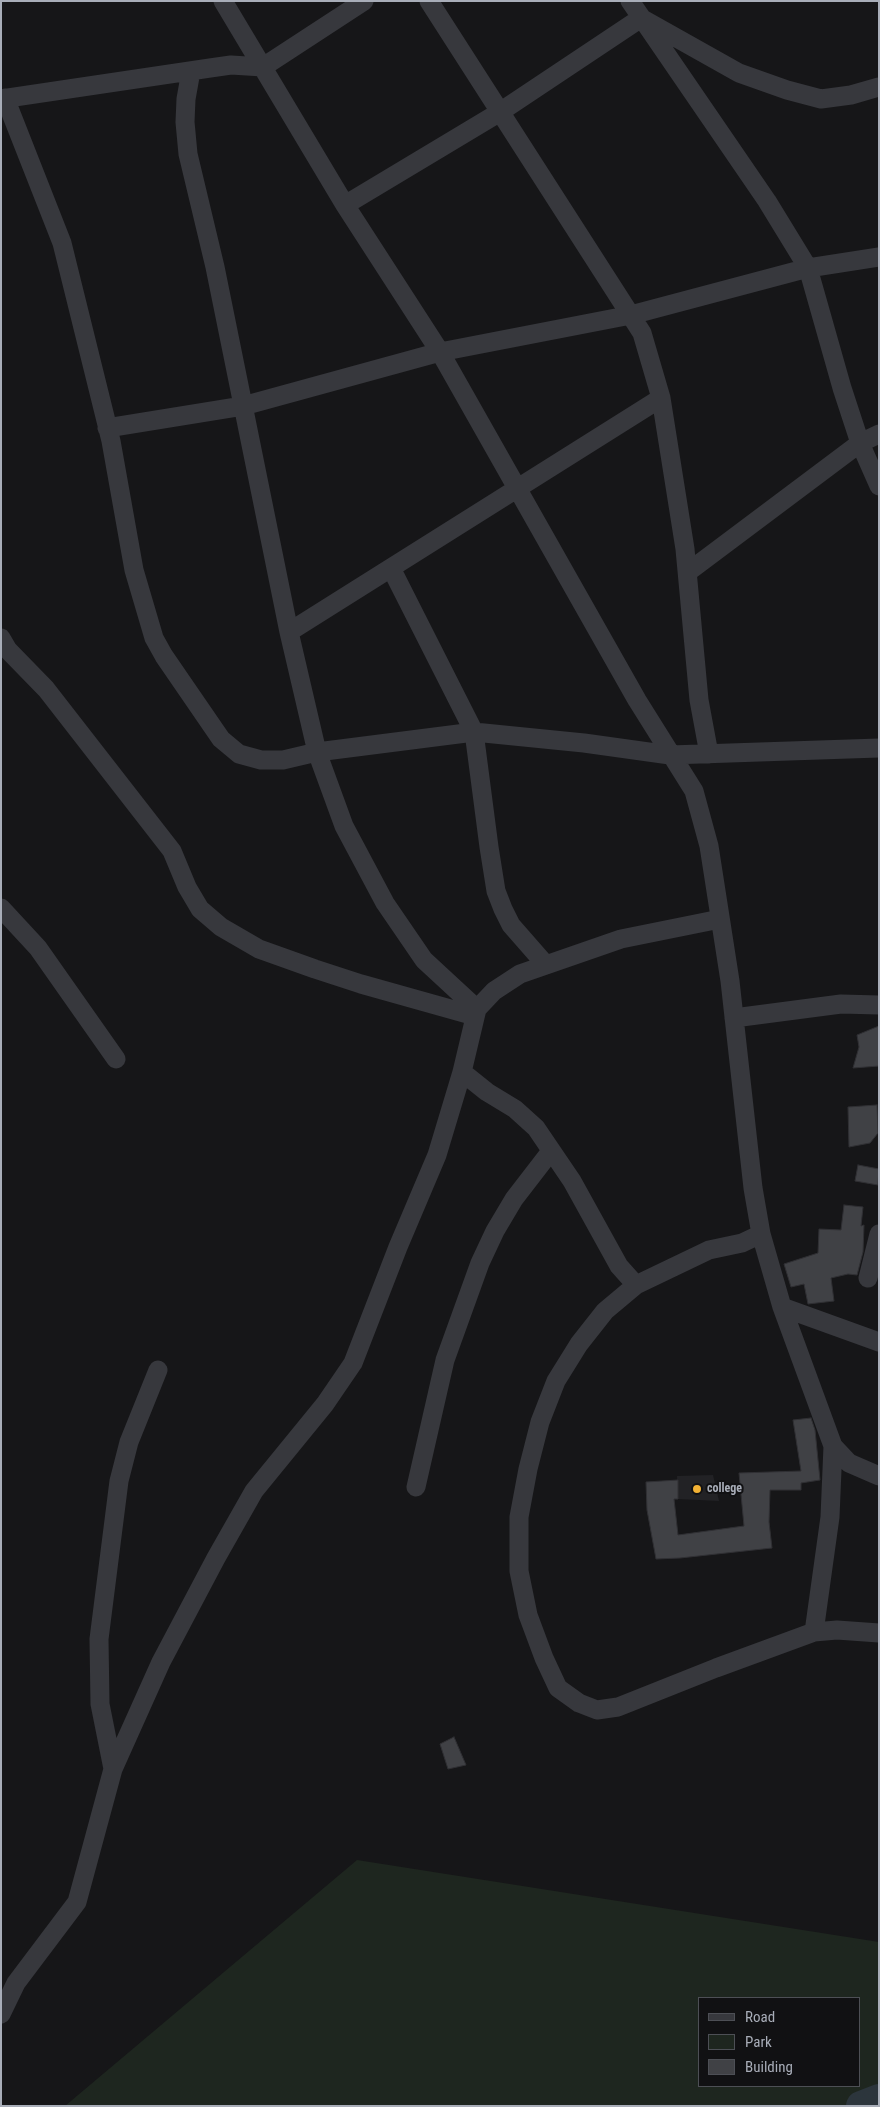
<!DOCTYPE html>
<style>
body{margin:0}
#map{position:relative;width:880px;height:2107px;overflow:hidden;background:#161618;font-family:"Roboto Condensed",sans-serif}
canvas{display:block}
.frame{position:absolute;inset:0;border:2px solid #a8adb8;pointer-events:none}
.legend{position:absolute;left:698px;top:1997px;width:162px;height:90px;box-sizing:border-box;background:#111113;border:1px solid #4d4f55;margin:0;padding:6px 9px;list-style:none;font-size:15px;color:#a8adb8}
.legend li{display:flex;align-items:center;gap:10px;height:25px}
.legend b{width:25px;border:1px solid #4d4f55}
</style>
<div id="map">
<canvas width="880" height="2107"></canvas>
<div class="frame"></div>
<ul class="legend">
<li><b style="height:6px;background:#37383d"></b>Road</li>
<li><b style="height:14px;background:#1e261f"></b>Park</li>
<li><b style="height:14px;background:#404145"></b>Building</li>
</ul>
</div>
<script>
const g = document.querySelector('canvas').getContext('2d');
g.lineJoin = 'round';
function fillPath(path, color) {
  g.fillStyle = color;
  g.fill(path, 'evenodd');
}
function shape(rows) {
  const path = new Path2D();
  for (const r of rows) {
    path.moveTo(r[0], r[1]);
    for (let i = 2; i < r.length; i += 2) path.lineTo(r[i], r[i + 1]);
  }
  return path;
}
function trace(path, color, width, dash) {
  g.strokeStyle = color;
  g.lineWidth = width;
  g.lineCap = dash ? 'butt' : 'round';
  g.setLineDash(dash || []);
  g.stroke(path);
}
function label(font, color, halo, rows, align = 'center') {
  g.font = font + ' "Roboto Condensed",sans-serif';
  g.lineWidth = 4;
  g.setLineDash([]);
  g.textBaseline = 'middle';
  g.strokeStyle = halo;
  g.fillStyle = color;
  for (const [text, x, y, turn = 0] of rows) {
    g.save();
    g.translate(x, y);
    g.rotate((+turn || 0) * Math.PI / 180);
    g.textAlign = isNaN(turn) ? turn : align;
    if (halo) g.strokeText(text, 0, 0);
    g.fillText(text, 0, 0);
    g.restore();
  }
}
fillPath(shape([
 [713,1475,719,1501,678,1499,677,1476]
]), '#222225');
fillPath(shape([
 [357,1860,879,1942,879,2106,65,2106],
 [699,1998,859,1998,859,2086,699,2086]
]), '#1e261f');
trace(shape([
 [861,2106,879,2099]
]), '#2c353c', 30);
const building = shape([
 [879,1026,879,1066,853,1068,859,1047,857,1035,879,1026],
 [877,1105,878,1133,870,1143,849,1147,848,1107,877,1105],
 [858,1165,879,1169,878,1185,855,1181,858,1165],
 [844,1205,863,1207,861,1226,864,1225,863,1252,857,1275,848,1274,831,1278,834,1301,808,1304,804,1284,791,1287,784,1264,818,1253,819,1229,841,1230,844,1205],
 [811,1418,815,1430,820,1480,801,1483,801,1490,770,1490,769,1522,772,1548,680,1558,656,1559,647,1510,646,1482,678,1480,678,1499,674,1499,678,1535,744,1526,739,1473,801,1471,793,1420,811,1418],
 [454,1737,466,1765,448,1769,440,1744,454,1737]
]);
fillPath(building, '#404145');
trace(building, '#303034', 1);
trace(shape([
 [223,1,345,205,440,352,637,700,694,791,709,846,730,981,753,1188,761,1234,782,1307,833,1446,849,1463,879,1476],
 [429,1,642,333,661,398,685,549,699,700,709,754],
 [630,1,767,201,808,268,842,388,860,443,879,486],
 [191,71,186,99,185,122,188,154,215,267,289,632,317,752,344,826,385,903,424,960,477,1009],
 [5,98,62,243,111,441,134,570,154,638,164,656,221,739,239,754,261,760,283,760,317,752,474,732,584,743,670,755,879,748],
 [1,99,210,68,231,65,263,67,364,1],
 [345,205,500,112,641,18,739,73,787,90,821,99,851,95,879,87],
 [107,428,243,406,440,352,631,315,808,268,879,257],
 [391,568,474,732,489,847,496,891,503,909,511,925,546,965],
 [688,572,860,443,879,434],
 [289,632,661,398],
 [1,638,8,650,46,689,172,851,187,887,200,909,221,927,259,949,315,969,361,984,475,1016],
 [1,908,38,948,116,1059],
 [734,1018,841,1004,879,1005],
 [462,1072,487,1092,515,1109,536,1128,572,1181,619,1266,636,1285],
 [761,1234,742,1243,709,1250,636,1285,605,1311,579,1344,556,1381,540,1422,528,1469,519,1517,519,1571,528,1615,544,1658,558,1688,579,1703,597,1710,618,1707,716,1668,814,1632,837,1630,879,1633],
 [868,1278,879,1234],
 [782,1307,879,1342],
 [416,1487,445,1360,480,1263,495,1231,514,1199,551,1151],
 [814,1632,830,1517,833,1446],
 [113,1769,100,1704,99,1639,119,1481,129,1442,158,1370],
 [1,2014,16,1983,77,1902,113,1769,161,1662,216,1558,254,1491,325,1404,353,1363,398,1247,437,1155,462,1072,477,1009,494,991,520,974,621,939,720,919]
]), '#37383d', 19);
for (const [x, y, r, color] of [
 [697,1489,5,"#f2b134"]
]) {
  const dot = new Path2D();
  dot.arc(x, y, r, 0, 2 * Math.PI);
  g.fillStyle = color;
  g.fill(dot);
  trace(dot, '#111113', 2);
}
label('bold 12px', '#a8adb8', '#111113', [
 ["college",707,1489]
], 'left');
</script>
